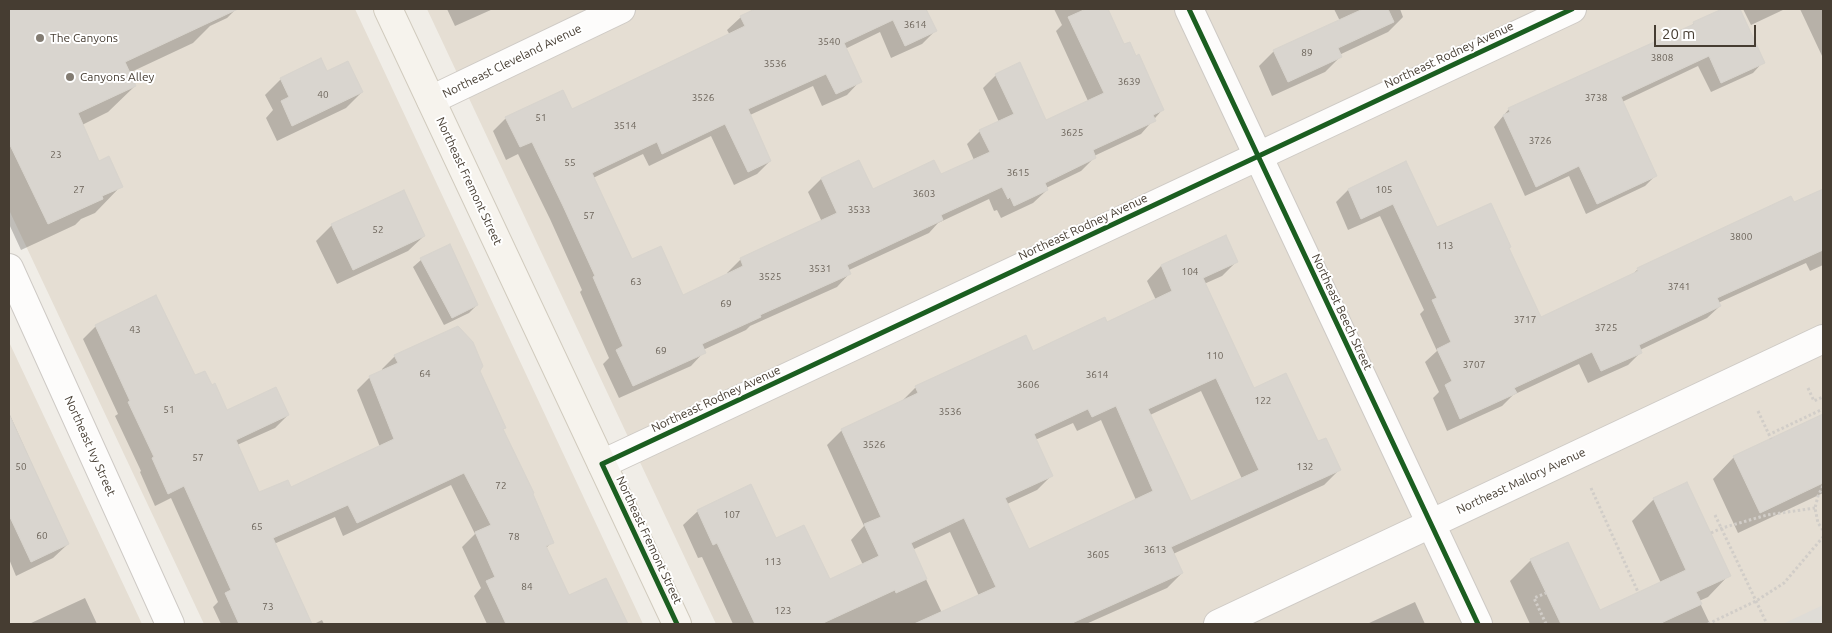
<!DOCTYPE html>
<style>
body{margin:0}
#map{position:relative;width:1832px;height:633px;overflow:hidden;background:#f0ede7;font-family:Ubuntu,sans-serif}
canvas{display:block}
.frame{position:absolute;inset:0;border:10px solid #463d32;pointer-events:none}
.scale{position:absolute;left:1654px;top:25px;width:102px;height:22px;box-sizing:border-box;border:2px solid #463d32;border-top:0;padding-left:6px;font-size:15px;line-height:18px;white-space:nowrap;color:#463d32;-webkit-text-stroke:4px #fff;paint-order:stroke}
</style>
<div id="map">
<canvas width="1832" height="633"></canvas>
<div class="frame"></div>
<div class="scale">20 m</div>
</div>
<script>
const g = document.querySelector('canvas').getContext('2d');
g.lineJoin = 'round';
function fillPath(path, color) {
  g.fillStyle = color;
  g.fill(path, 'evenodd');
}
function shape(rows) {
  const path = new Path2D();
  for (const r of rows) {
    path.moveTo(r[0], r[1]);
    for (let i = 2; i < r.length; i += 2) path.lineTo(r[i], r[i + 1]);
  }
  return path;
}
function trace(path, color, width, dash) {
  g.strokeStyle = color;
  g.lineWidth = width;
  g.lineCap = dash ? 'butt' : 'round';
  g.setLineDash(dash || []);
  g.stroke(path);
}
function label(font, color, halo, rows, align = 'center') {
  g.font = font + ' Ubuntu,sans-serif';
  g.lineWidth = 4;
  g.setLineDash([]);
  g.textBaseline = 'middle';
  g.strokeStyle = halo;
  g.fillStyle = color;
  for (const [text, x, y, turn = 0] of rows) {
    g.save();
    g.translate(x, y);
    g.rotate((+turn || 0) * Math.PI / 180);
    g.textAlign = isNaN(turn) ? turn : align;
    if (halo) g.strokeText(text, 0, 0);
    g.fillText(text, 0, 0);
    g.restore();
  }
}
fillPath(shape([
 [9,9,355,9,643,624,204,624,9,210],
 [427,9,1823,9,1823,624,716,624],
 [9,342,142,624,9,624]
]), '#e5ded3');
fillPath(shape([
 [1823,605,1823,624,1783,624]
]), '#dfdcd6');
fillPath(shape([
 [9,9,236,9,227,18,210,26,193,43,129,73,135,86,108,112,82,125,99,162,121,186,95,213,81,219,75,225,21,250,9,224],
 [447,9,493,9,455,26],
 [757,9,926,9,935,31,922,44,891,58,880,32,845,49,860,81,847,95,822,106,813,86,750,115,770,161,757,174,734,185,711,136,649,166,643,154,593,178,632,261,683,296,728,275,727,273,741,259,822,222,808,192,821,179,859,162,872,190,940,176,974,160,967,144,980,131,999,122,983,88,996,75,1045,122,1088,101,1056,31,1062,25,1054,9,1107,9,1124,46,1163,109,1141,134,1094,156,1094,158,1081,171,1046,188,1047,190,1033,203,1001,218,997,210,994,211,989,199,938,223,929,233,849,270,850,273,837,287,750,326,746,330,703,350,704,352,691,366,619,398,603,364,609,358,580,292,582,290,550,219,518,154,506,160,493,131,506,118,572,111,730,35,727,30,741,17],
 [1334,9,1400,9,1403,17,1388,32,1339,55,1340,57,1325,72,1272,96,1259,66,1274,51,1340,21],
 [1725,9,1739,9,1763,62,1753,73,1711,92,1698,66,1622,102,1655,176,1645,186,1586,214,1569,176,1525,196,1494,127,1509,109,1690,27,1694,23],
 [1743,9,1785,9,1751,25],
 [1800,9,1823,9,1823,58],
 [326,72,362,92,346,108,277,141,266,118,273,110,265,95,281,79],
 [1406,163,1437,229,1510,247,1508,249,1541,318,1630,277,1638,269,1823,191,1823,265,1810,271,1806,263,1718,303,1720,306,1707,318,1640,350,1641,352,1628,365,1588,383,1579,364,1513,395,1502,406,1447,431,1433,398,1439,392,1425,362,1437,351,1420,314,1424,310,1380,216,1348,230,1336,202,1348,190],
 [332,225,424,236,408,251,337,284,316,241],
 [1226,237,1237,261,1222,276,1204,284,1253,389,1318,443,1339,470,1324,485,1173,554,1182,573,1167,588,1086,624,733,624,702,557,698,558,683,525,698,511,775,539,829,581,863,565,851,540,864,526,827,445,842,430,901,402,915,388,1025,337,1033,352,1106,323,1156,300,1147,281,1161,266],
 [1201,391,1242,479,1191,503,1150,415],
 [1101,420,1136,500,1028,550,1007,504,1037,490,1052,475,1035,440,1073,423,1077,431],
 [950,532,979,596,942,613,912,550],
 [449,246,477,305,469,313,444,325,413,267,421,260],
 [96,326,195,377,226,412,288,415,275,428,237,445,259,494,290,489,380,447,357,390,370,377,383,372,382,369,395,356,479,371,505,427,502,430,552,542,546,548,569,597,605,579,626,624,487,624,474,596,481,588,462,547,475,534,451,485,343,536,335,517,274,544,310,624,221,624,213,607,218,602,171,498,155,506,140,472,141,471,115,416,118,414,83,339],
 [9,413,68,544,53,558,16,576,9,559],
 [1823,415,1823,493,1738,533,1713,479,1734,457],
 [1654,499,1729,575,1708,597,1699,601,1710,624,1530,624,1510,581,1531,560,1599,612,1661,583,1632,521],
 [85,598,97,624,29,624],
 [1415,602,1425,624,1367,624],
 [322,620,324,624,314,624]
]), '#0003');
const building = shape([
 [9,9,238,9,125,62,136,86,78,113,99,161,109,156,123,187,102,196,103,199,48,224,9,143,9,9],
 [755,9,926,9,937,31,905,46,893,20,844,43,862,82,836,94,826,74,748,109,771,161,748,172,725,124,662,154,657,142,592,173,632,259,661,246,683,295,743,266,740,258,837,213,821,178,859,160,873,189,934,160,941,174,990,152,979,130,1014,114,995,74,1020,62,1046,120,1104,93,1068,17,1086,9,1108,9,1124,44,1130,42,1136,56,1139,54,1164,110,1153,115,1156,121,1093,150,1096,158,1045,183,1048,190,1014,206,1010,197,1008,199,1002,187,941,215,943,220,847,265,851,274,760,315,761,317,702,344,706,353,633,386,616,350,623,346,593,277,595,276,563,206,532,142,520,147,505,117,563,90,572,109,745,26,740,16,755,9],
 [1363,9,1388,9,1394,22,1338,48,1342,57,1288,82,1273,50,1363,9],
 [1722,9,1740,9,1765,63,1721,83,1709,56,1621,97,1657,176,1597,204,1579,166,1536,187,1503,115,1510,112,1508,108,1694,24,1693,22,1722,9],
 [321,58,327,71,348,61,363,92,292,126,281,101,289,97,280,78,321,58],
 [1406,161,1437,227,1491,203,1511,247,1509,248,1541,317,1638,271,1637,268,1791,196,1794,202,1823,189,1823,250,1717,298,1721,306,1639,345,1642,353,1601,371,1592,352,1514,388,1517,393,1460,419,1445,385,1452,381,1437,349,1451,342,1432,300,1437,298,1393,204,1361,219,1348,189,1406,161],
 [404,190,425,236,353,270,331,224,404,190],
 [1226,235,1238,262,1203,278,1254,388,1286,373,1318,441,1326,438,1341,470,1171,547,1183,573,1070,624,914,624,996,587,964,518,911,543,927,579,896,593,895,590,821,624,755,624,717,543,713,545,697,510,751,484,776,538,804,525,830,579,879,556,864,524,881,517,841,429,918,393,915,386,1026,335,1033,351,1105,317,1107,322,1172,291,1161,265,1226,235],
 [1216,378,1259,470,1191,501,1148,409,1216,378],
 [1116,406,1153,491,1029,549,1005,498,1053,476,1034,434,1088,409,1092,417,1116,406],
 [450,244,478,305,452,318,420,258,450,244],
 [156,295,195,375,205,371,212,385,215,383,227,410,276,387,289,415,236,440,259,492,288,480,291,487,394,439,369,376,398,363,394,355,458,326,473,342,483,366,480,371,506,428,503,429,534,493,533,494,554,543,546,546,569,595,606,578,628,624,506,624,486,581,495,577,475,532,491,525,464,473,357,523,348,505,273,538,312,624,239,624,225,593,231,590,184,486,168,494,152,458,154,457,128,402,130,401,95,325,156,295],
 [9,414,69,544,31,562,9,515,9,414],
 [1823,414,1823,483,1760,513,1733,456,1823,414],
 [1687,482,1731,576,1696,592,1702,604,1659,624,1561,624,1530,559,1568,542,1600,610,1686,570,1653,498,1687,482]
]);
fillPath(building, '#d9d5cf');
trace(building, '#d8d4cd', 1);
const street = shape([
 [1189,9,1478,624],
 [431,100,621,9],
 [9,268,170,624],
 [602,464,1572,9],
 [1218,624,1823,339]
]);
const secondary = shape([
 [388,9,677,624]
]);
trace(street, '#cecac5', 30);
trace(secondary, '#d1cbbe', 30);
trace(shape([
 [1808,388,1814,401,1823,397],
 [1758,411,1771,439],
 [1768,435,1823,409],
 [1823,486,1818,496,1815,508,1818,523,1823,530],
 [1591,488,1638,592],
 [1715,515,1767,624],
 [1711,533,1722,528,1767,515,1815,508],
 [1546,624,1534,598,1546,593],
 [1708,624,1756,601,1784,583,1823,537]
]), '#d1cdc8', 3, [2.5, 2.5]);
trace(street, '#fdfcfb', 28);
trace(secondary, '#f6f3ed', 28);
trace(shape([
 [1189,9,1478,624],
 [677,624,602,464,1572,9]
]), '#1b5e20', 5);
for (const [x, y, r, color] of [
 [40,38,5,"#827b71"],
 [70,77,5,"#827b71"]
]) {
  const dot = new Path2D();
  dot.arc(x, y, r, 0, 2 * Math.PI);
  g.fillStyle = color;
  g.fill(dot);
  trace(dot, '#fff', 2);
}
label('10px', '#6c645a', null, [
 ["3614",915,25],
 ["3540",829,42],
 ["89",1307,53],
 ["3808",1662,58],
 ["3536",775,64],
 ["3639",1129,82],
 ["40",323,95],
 ["3526",703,98],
 ["3738",1596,98],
 ["51",541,118],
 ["3514",625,126],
 ["3625",1072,133],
 ["3726",1540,141],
 ["23",56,155],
 ["55",570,163],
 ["3615",1018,173],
 ["27",79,190],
 ["105",1384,190],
 ["3603",924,194],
 ["3533",859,210],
 ["57",589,216],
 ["52",378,230],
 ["3800",1741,237],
 ["113",1445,246],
 ["3531",820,269],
 ["104",1190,272],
 ["3525",770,277],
 ["63",636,282],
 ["3741",1679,287],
 ["69",726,304],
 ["3717",1525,320],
 ["3725",1606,328],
 ["43",135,330],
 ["69",661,351],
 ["110",1215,356],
 ["3707",1474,365],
 ["64",425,374],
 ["3614",1097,375],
 ["3606",1028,385],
 ["122",1263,401],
 ["51",169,410],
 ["3536",950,412],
 ["3526",874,445],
 ["57",198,458],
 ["50",21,467],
 ["132",1305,467],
 ["72",501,486],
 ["107",732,515],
 ["65",257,527],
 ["60",42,536],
 ["78",514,537],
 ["3613",1155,550],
 ["3605",1098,555],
 ["113",773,562],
 ["84",527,587],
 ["73",268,607],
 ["123",783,611]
]);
label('12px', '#463d32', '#fff', [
 ["The Canyons",50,38],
 ["Canyons Alley",80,77]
], 'left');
label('12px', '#463d32', '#fff', [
 ["Northeast Rodney Avenue",1449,55,-25],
 ["Northeast Cleveland Avenue",512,61,-26],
 ["Northeast Fremont Street",469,181,65],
 ["Northeast Rodney Avenue",1083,227,-25],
 ["Northeast Beech Street",1342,312,65],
 ["Northeast Rodney Avenue",716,399,-25],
 ["Northeast Ivy Street",90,446,66],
 ["Northeast Mallory Avenue",1521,481,-25],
 ["Northeast Fremont Street",649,540,65]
]);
</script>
